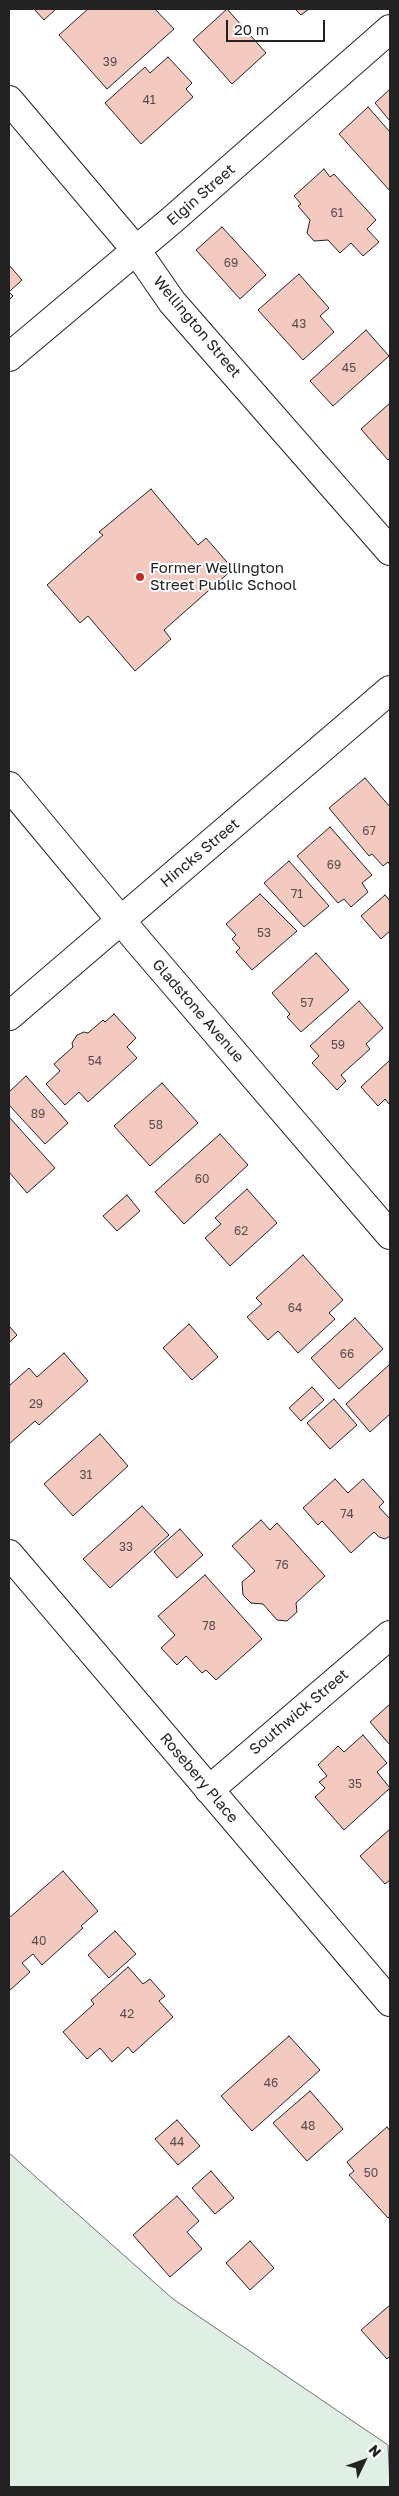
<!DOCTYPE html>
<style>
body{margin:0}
#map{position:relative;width:399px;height:2496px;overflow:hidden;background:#fff;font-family:"Golos Text",sans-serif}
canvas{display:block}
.frame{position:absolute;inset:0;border:10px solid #222;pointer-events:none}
.north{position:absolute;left:339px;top:2436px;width:50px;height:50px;-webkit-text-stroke:4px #fff;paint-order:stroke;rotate:48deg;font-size:14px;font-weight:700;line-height:20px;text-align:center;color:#222}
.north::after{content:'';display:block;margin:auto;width:18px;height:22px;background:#222;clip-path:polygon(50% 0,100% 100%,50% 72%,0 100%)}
.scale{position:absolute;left:226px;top:20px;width:99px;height:22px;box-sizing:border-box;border:2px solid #222;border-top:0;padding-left:6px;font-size:15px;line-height:18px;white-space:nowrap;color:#222;-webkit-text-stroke:4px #fff;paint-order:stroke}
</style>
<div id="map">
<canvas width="399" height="2496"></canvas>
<div class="frame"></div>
<div class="north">N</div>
<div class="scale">20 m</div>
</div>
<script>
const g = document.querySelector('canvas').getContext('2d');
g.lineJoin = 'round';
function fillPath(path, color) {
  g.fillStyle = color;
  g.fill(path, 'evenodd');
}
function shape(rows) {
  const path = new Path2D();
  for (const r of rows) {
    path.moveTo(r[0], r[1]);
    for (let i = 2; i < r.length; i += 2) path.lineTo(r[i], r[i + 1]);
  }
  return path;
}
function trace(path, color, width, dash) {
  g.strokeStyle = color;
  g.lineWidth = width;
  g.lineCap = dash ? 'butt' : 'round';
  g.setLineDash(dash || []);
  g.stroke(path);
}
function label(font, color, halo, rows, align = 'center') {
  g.font = font + ' "Golos Text",sans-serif';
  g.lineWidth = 4;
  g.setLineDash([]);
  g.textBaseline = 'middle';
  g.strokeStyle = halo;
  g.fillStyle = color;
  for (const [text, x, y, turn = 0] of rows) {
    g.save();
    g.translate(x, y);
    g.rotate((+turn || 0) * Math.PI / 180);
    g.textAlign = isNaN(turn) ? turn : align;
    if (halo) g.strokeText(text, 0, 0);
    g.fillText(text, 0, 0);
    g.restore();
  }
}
const green = shape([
 [9,2153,173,2299,388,2445,390,2487,9,2487,9,2153]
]);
fillPath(green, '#e0efe3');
trace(green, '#6f6f6f', 1);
const building = shape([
 [34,9,56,9,44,20,34,9],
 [88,9,155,9,174,29,107,89,59,35,88,9],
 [227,9,266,53,232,84,193,40,227,9],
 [295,9,309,9,301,15,295,9],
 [168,57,192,83,186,89,193,97,141,144,105,103,145,67,150,73,168,57],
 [390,89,390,121,375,103,390,89],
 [368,107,390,132,390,191,339,134,368,107],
 [324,169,330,177,334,174,376,220,367,229,379,242,363,256,351,243,340,253,328,240,314,241,307,233,310,220,298,206,301,204,294,196,324,169],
 [222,227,266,275,240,299,196,250,222,227],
 [9,265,22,280,9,292,13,296,9,300,9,265],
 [299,274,329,308,320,316,334,332,303,360,258,310,299,274],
 [366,330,389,356,333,406,310,381,366,330],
 [390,403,390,458,388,460,361,429,390,403],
 [151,489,198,545,206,538,233,569,164,630,171,639,135,671,88,616,80,623,47,585,103,535,99,532,151,489],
 [365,778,390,807,390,865,388,862,383,866,372,854,369,856,329,808,365,778],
 [330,827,372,875,362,883,368,892,351,907,344,899,338,903,297,856,330,827],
 [289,861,329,906,304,927,264,883,289,861],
 [260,894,297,931,252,970,236,952,240,948,232,939,236,935,226,924,260,894],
 [385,895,390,901,390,931,381,939,361,916,385,895],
 [316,953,349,990,301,1032,287,1017,290,1014,272,993,316,953],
 [359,1001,383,1028,366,1044,370,1049,341,1075,346,1081,337,1090,312,1063,319,1056,310,1046,359,1001],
 [114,1014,136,1038,127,1047,137,1058,88,1102,79,1092,65,1105,46,1084,60,1071,54,1064,73,1047,72,1043,77,1035,84,1032,88,1033,103,1020,105,1022,114,1014],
 [390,1060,390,1105,385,1099,378,1106,361,1087,390,1060],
 [26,1076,68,1123,45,1144,9,1105,9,1092,26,1076],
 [162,1083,198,1123,150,1166,114,1126,162,1083],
 [9,1117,55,1168,27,1193,9,1172,9,1117],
 [220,1134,248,1165,184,1224,155,1192,220,1134],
 [247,1189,277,1223,230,1266,205,1238,221,1224,215,1218,247,1189],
 [127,1195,140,1211,117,1231,103,1216,127,1195],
 [303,1255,343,1300,329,1313,335,1319,298,1353,278,1331,268,1340,247,1317,262,1304,256,1298,303,1255],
 [355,1318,383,1349,339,1389,311,1358,355,1318],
 [189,1324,218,1357,192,1380,163,1348,189,1324],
 [9,1326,17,1335,9,1343,9,1326],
 [64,1353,88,1381,39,1425,35,1421,9,1444,9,1386,29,1368,37,1377,64,1353],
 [390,1364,390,1414,370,1432,346,1404,390,1364],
 [312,1387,324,1400,301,1421,289,1408,312,1387],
 [334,1399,357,1425,330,1449,307,1423,334,1399],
 [100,1434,128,1466,73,1516,44,1484,100,1434],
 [335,1479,348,1493,363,1479,384,1502,379,1507,390,1519,390,1536,385,1539,379,1537,374,1532,351,1553,322,1521,318,1525,303,1508,335,1479],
 [142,1506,169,1535,110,1588,83,1559,142,1506],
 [261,1520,270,1530,277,1523,325,1576,296,1603,297,1612,287,1621,277,1620,263,1604,251,1603,243,1595,242,1582,255,1571,232,1546,261,1520],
 [180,1529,203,1555,177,1578,154,1552,180,1529],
 [205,1575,262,1639,216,1680,206,1670,202,1673,186,1656,177,1665,161,1648,175,1635,158,1616,205,1575],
 [390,1704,390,1745,370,1722,390,1704],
 [363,1735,387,1763,377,1772,390,1788,344,1830,315,1797,325,1788,319,1782,327,1776,318,1765,338,1746,344,1752,363,1735],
 [390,1829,390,1880,385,1884,360,1856,390,1829],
 [63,1871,98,1911,81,1926,83,1928,42,1965,33,1954,22,1963,30,1972,9,1991,9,1918,63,1871],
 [115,1931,136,1954,109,1978,88,1955,115,1931],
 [128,1967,143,1984,150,1979,165,1996,159,2001,173,2017,133,2053,128,2047,112,2062,100,2048,87,2059,63,2032,94,2004,91,2000,128,1967],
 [289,2036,320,2070,252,2131,221,2096,289,2036],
 [310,2091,343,2129,307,2161,273,2123,310,2091],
 [177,2120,200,2146,178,2165,155,2139,177,2120],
 [387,2127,390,2131,390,2216,388,2218,349,2175,354,2171,347,2162,387,2127],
 [211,2171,234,2198,215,2214,192,2188,211,2171],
 [177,2196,199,2221,187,2232,202,2249,170,2277,133,2235,177,2196],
 [250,2241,274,2268,250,2290,226,2263,250,2241],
 [390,2305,390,2356,387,2359,361,2330,390,2305]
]);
fillPath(building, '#f3c9c0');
trace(building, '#222', 1);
const minor = shape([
 [9,786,138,941,390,1235],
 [9,1016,390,690],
 [9,1554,390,2002],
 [209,1790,390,1635]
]);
const tertiary = shape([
 [9,100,136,250,172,302,390,551],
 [9,357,172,220,390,29]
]);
trace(minor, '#222', 30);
trace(tertiary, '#222', 30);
trace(minor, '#fff', 28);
trace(tertiary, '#fff', 28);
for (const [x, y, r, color] of [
 [140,577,5,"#c62828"]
]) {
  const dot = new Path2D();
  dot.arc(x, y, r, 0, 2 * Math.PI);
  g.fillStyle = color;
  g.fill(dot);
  trace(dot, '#fff', 2);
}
label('12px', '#564c4a', null, [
 ["39",110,62],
 ["41",149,100],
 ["61",337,213],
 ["69",231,263],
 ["43",299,324],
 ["45",349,368],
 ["67",369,831],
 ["69",334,865],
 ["71",297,894],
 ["53",264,933],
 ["57",307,1003],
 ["59",338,1045],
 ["54",95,1061],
 ["89",38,1114],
 ["58",156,1125],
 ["60",202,1179],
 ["62",241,1231],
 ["64",295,1308],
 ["66",347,1354],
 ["29",36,1404],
 ["31",86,1475],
 ["74",347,1514],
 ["33",126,1547],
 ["76",282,1565],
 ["78",209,1626],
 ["35",355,1784],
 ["40",39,1941],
 ["42",127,2014],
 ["46",271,2083],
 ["48",308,2126],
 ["44",177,2142],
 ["50",371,2173]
]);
label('15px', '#222', '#fff', [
 ["Elgin Street",201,195,-41],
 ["Wellington Street",197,327,50],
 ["Hincks Street",200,853,-40],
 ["Gladstone Avenue",198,1011,49],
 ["Southwick Street",299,1712,-40],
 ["Rosebery Place",199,1778,50]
]);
label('15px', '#222', '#fff', [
 ["Former Wellington",150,568],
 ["Street Public School",150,585]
], 'left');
</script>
